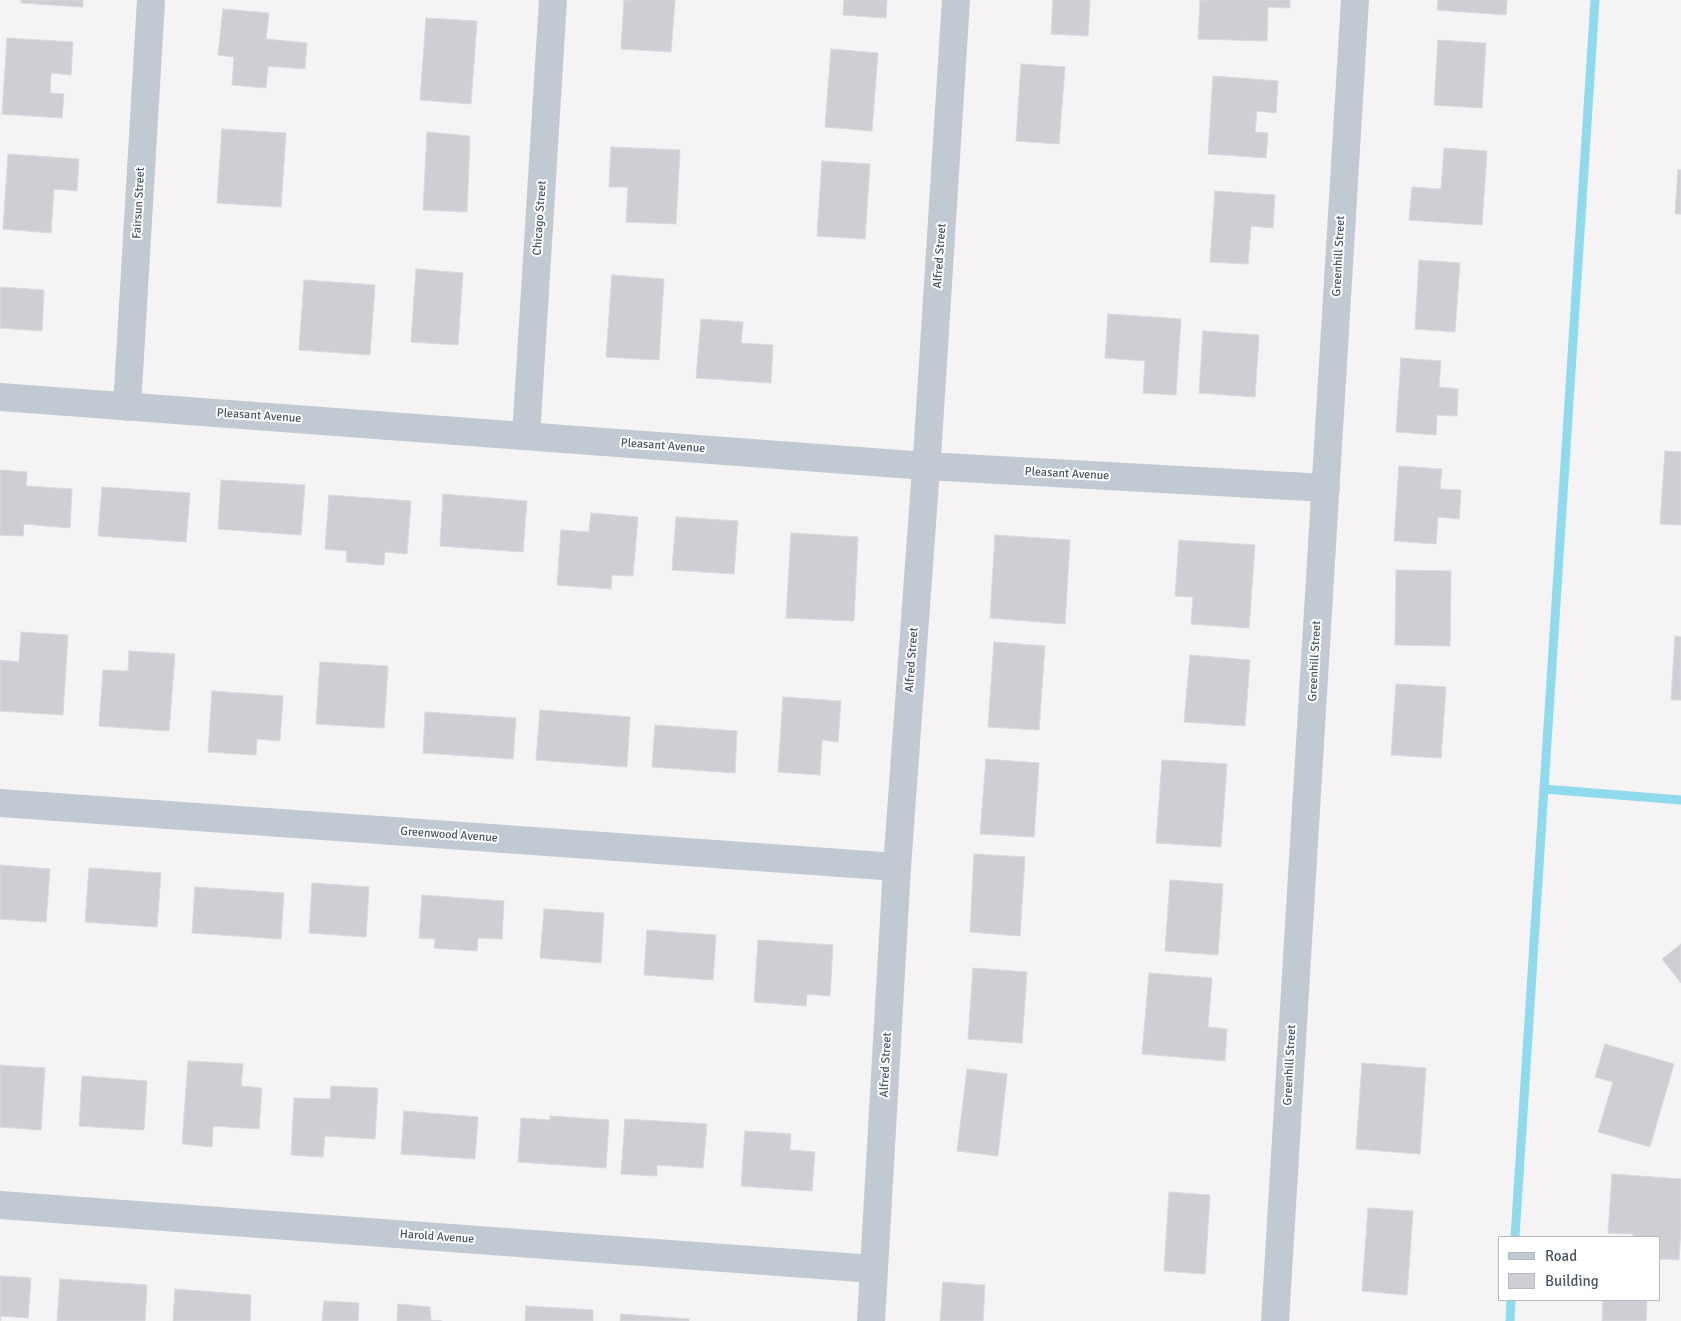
<!DOCTYPE html>
<style>
body{margin:0}
#map{position:relative;width:1681px;height:1321px;overflow:hidden;background:#f5f3f3;font-family:Signika,sans-serif}
canvas{display:block}
.legend{position:absolute;left:1498px;top:1236px;width:162px;height:65px;box-sizing:border-box;background:#fff;border:1px solid #b7bbc0;margin:0;padding:6px 9px;list-style:none;font-size:15px;color:#4a5661}
.legend li{display:flex;align-items:center;gap:10px;height:25px}
.legend b{width:25px;border:1px solid #b7bbc0}
</style>
<div id="map">
<canvas width="1681" height="1321"></canvas>
<ul class="legend">
<li><b style="height:6px;background:#c1cad2"></b>Road</li>
<li><b style="height:14px;background:#cdcfd5"></b>Building</li>
</ul>
</div>
<script>
const g = document.querySelector('canvas').getContext('2d');
g.lineJoin = 'round';
function shape(rows) {
  const path = new Path2D();
  for (const r of rows) {
    path.moveTo(r[0], r[1]);
    for (let i = 2; i < r.length; i += 2) path.lineTo(r[i], r[i + 1]);
  }
  return path;
}
function trace(path, color, width, dash) {
  g.strokeStyle = color;
  g.lineWidth = width;
  g.lineCap = dash ? 'butt' : 'round';
  g.setLineDash(dash || []);
  g.stroke(path);
}
function fillPath(path, color) {
  g.fillStyle = color;
  g.fill(path, 'evenodd');
}
function label(font, color, halo, rows, align = 'center') {
  g.font = font + ' Signika,sans-serif';
  g.lineWidth = 4;
  g.setLineDash([]);
  g.textBaseline = 'middle';
  g.strokeStyle = halo;
  g.fillStyle = color;
  for (const [text, x, y, turn = 0] of rows) {
    g.save();
    g.translate(x, y);
    g.rotate((+turn || 0) * Math.PI / 180);
    g.textAlign = isNaN(turn) ? turn : align;
    if (halo) g.strokeText(text, 0, 0);
    g.fillText(text, 0, 0);
    g.restore();
  }
}
trace(shape([
 [1544,789,1681,800],
 [1515,1237,1595,0],
 [1510,1321,1511,1300]
]), '#90daee', 9);
const building = shape([
 [21,0,83,0,83,7,21,3,21,0],
 [624,0,675,0,671,52,621,49,624,0],
 [844,0,887,0,886,18,843,15,844,0],
 [1053,0,1090,0,1088,36,1051,34,1053,0],
 [1200,0,1290,0,1290,8,1268,7,1267,41,1198,39,1200,0],
 [1438,0,1507,0,1506,15,1437,10,1438,0],
 [223,9,269,13,266,39,307,43,305,69,268,66,266,88,232,85,234,57,218,55,223,9],
 [426,18,477,21,471,104,420,100,426,18],
 [7,38,73,42,71,75,51,73,50,93,64,94,62,118,2,114,7,38],
 [1438,40,1486,43,1482,108,1434,105,1438,40],
 [831,49,878,53,872,131,825,127,831,49],
 [1021,64,1065,67,1059,144,1016,141,1021,64],
 [1213,76,1278,81,1276,113,1257,111,1255,132,1268,133,1266,158,1208,154,1213,76],
 [222,129,286,133,281,207,217,203,222,129],
 [427,132,470,136,467,212,423,210,427,132],
 [611,147,680,150,676,224,626,222,628,187,609,187,611,147],
 [1444,148,1487,151,1482,225,1409,220,1412,187,1441,189,1444,148],
 [8,154,79,159,77,191,54,189,51,233,3,229,8,154],
 [822,161,870,164,865,239,817,236,822,161],
 [1678,170,1681,170,1681,214,1675,214,1678,170],
 [1215,191,1275,195,1273,228,1251,226,1248,264,1210,262,1215,191],
 [1419,260,1460,263,1455,332,1415,329,1419,260],
 [416,269,463,273,458,345,411,342,416,269],
 [612,275,664,279,659,360,606,357,612,275],
 [304,280,375,285,370,355,299,350,304,280],
 [0,287,44,290,42,331,0,328,0,287],
 [1108,314,1181,319,1176,395,1143,393,1145,361,1105,358,1108,314],
 [701,319,743,322,741,343,773,345,771,383,696,378,701,319],
 [1203,331,1259,335,1255,397,1199,393,1203,331],
 [1401,358,1441,361,1439,387,1458,389,1457,416,1437,415,1436,435,1396,432,1401,358],
 [1665,451,1681,452,1681,525,1660,524,1665,451],
 [1399,466,1442,469,1440,489,1461,490,1459,519,1438,517,1436,544,1394,541,1399,466],
 [0,470,27,472,26,486,72,489,70,528,24,524,23,536,0,535,0,470],
 [221,480,305,485,301,535,218,529,221,480],
 [102,487,190,493,186,542,98,536,102,487],
 [443,494,527,501,523,552,440,546,443,494],
 [329,495,411,501,407,554,385,552,384,565,346,562,347,551,325,549,329,495],
 [591,513,638,517,633,576,612,575,611,589,557,585,561,530,589,532,591,513],
 [676,517,738,521,734,574,672,570,676,517],
 [791,533,858,537,854,621,786,618,791,533],
 [995,535,1070,540,1065,624,990,618,995,535],
 [1179,540,1255,545,1249,628,1191,624,1193,597,1175,596,1179,540],
 [1396,570,1451,571,1450,646,1395,645,1396,570],
 [21,632,68,635,63,715,0,711,0,660,19,662,21,632],
 [1675,636,1681,637,1681,700,1671,700,1675,636],
 [994,642,1045,646,1039,730,988,727,994,642],
 [129,651,175,654,169,731,99,726,103,670,128,671,129,651],
 [1190,655,1250,660,1245,726,1184,722,1190,655],
 [320,662,388,666,384,728,316,724,320,662],
 [1396,684,1446,687,1441,758,1391,755,1396,684],
 [212,691,283,696,280,741,257,739,256,755,208,752,212,691],
 [783,697,841,701,838,742,822,740,820,775,778,772,783,697],
 [540,710,630,717,627,767,536,760,540,710],
 [425,712,516,718,513,759,423,753,425,712],
 [655,725,737,731,735,773,652,767,655,725],
 [986,759,1039,763,1034,837,980,834,986,759],
 [1162,760,1227,764,1221,847,1156,843,1162,760],
 [974,854,1025,857,1020,936,970,932,974,854],
 [0,865,50,869,46,922,0,919,0,865],
 [89,868,161,873,157,927,85,922,89,868],
 [1170,880,1223,884,1218,955,1165,951,1170,880],
 [312,883,369,887,366,937,309,933,312,883],
 [195,887,284,893,281,939,192,933,195,887],
 [422,895,504,901,502,939,478,938,477,951,434,948,435,939,419,938,422,895],
 [544,909,604,913,601,963,540,958,544,909],
 [647,930,716,935,713,980,644,975,647,930],
 [758,940,833,945,830,996,807,994,806,1006,754,1002,758,940],
 [1681,944,1681,983,1662,959,1681,944],
 [973,968,1027,972,1022,1043,968,1039,973,968],
 [1149,973,1212,978,1208,1027,1227,1029,1225,1061,1142,1054,1149,973],
 [1605,1044,1674,1064,1650,1147,1598,1132,1613,1082,1595,1077,1605,1044],
 [188,1061,243,1064,241,1086,262,1088,259,1129,213,1126,212,1147,182,1144,188,1061],
 [1362,1063,1426,1068,1420,1154,1356,1149,1362,1063],
 [0,1065,45,1068,41,1130,0,1127,0,1065],
 [967,1069,1007,1074,998,1156,957,1151,967,1069],
 [82,1076,147,1081,144,1130,79,1126,82,1076],
 [331,1086,378,1088,375,1139,325,1136,323,1157,291,1155,294,1098,330,1099,331,1086],
 [404,1111,478,1117,475,1159,401,1154,404,1111],
 [550,1116,609,1120,606,1168,518,1162,521,1118,550,1120,550,1116],
 [625,1119,707,1124,703,1168,657,1165,657,1176,621,1174,625,1119],
 [745,1131,791,1134,790,1150,815,1152,812,1191,741,1186,745,1131],
 [1612,1174,1681,1179,1681,1228,1679,1260,1660,1259,1660,1237,1633,1237,1633,1234,1608,1233,1612,1174],
 [1169,1192,1210,1195,1205,1274,1164,1271,1169,1192],
 [1368,1208,1413,1211,1407,1295,1362,1291,1368,1208],
 [0,1276,31,1278,28,1318,1,1316,0,1321,0,1276],
 [60,1279,147,1285,145,1321,57,1321,60,1279],
 [943,1282,985,1285,983,1321,940,1321,943,1282],
 [175,1289,251,1295,250,1321,173,1321,175,1289],
 [1603,1300,1647,1300,1646,1321,1602,1321,1603,1300],
 [324,1301,359,1303,358,1321,322,1321,324,1301],
 [398,1304,430,1307,431,1320,442,1321,397,1321,398,1304],
 [526,1306,593,1310,593,1321,525,1321,526,1306],
 [621,1314,689,1319,689,1321,620,1321,621,1314]
]);
fillPath(building, '#cdcfd5');
trace(building, '#d7d9de', 1);
trace(shape([
 [0,397,926,466,1326,488],
 [127,407,151,0],
 [526,436,553,0],
 [0,803,897,867],
 [0,1205,874,1269],
 [871,1321,897,867,928,441,956,0],
 [1275,1321,1355,0]
]), '#c1cad2', 28);
label('12px', '#4a5661', '#fff', [
 ["Fairsun Street",139,203,-87],
 ["Chicago Street",540,218,-86],
 ["Alfred Street",940,256,-86],
 ["Greenhill Street",1339,256,-87],
 ["Pleasant Avenue",259,416,4],
 ["Pleasant Avenue",663,446,4],
 ["Pleasant Avenue",1067,474,3],
 ["Alfred Street",912,660,-86],
 ["Greenhill Street",1315,661,-87],
 ["Greenwood Avenue",449,835,4],
 ["Alfred Street",886,1065,-87],
 ["Greenhill Street",1290,1065,-87],
 ["Harold Avenue",437,1237,4]
]);
</script>
